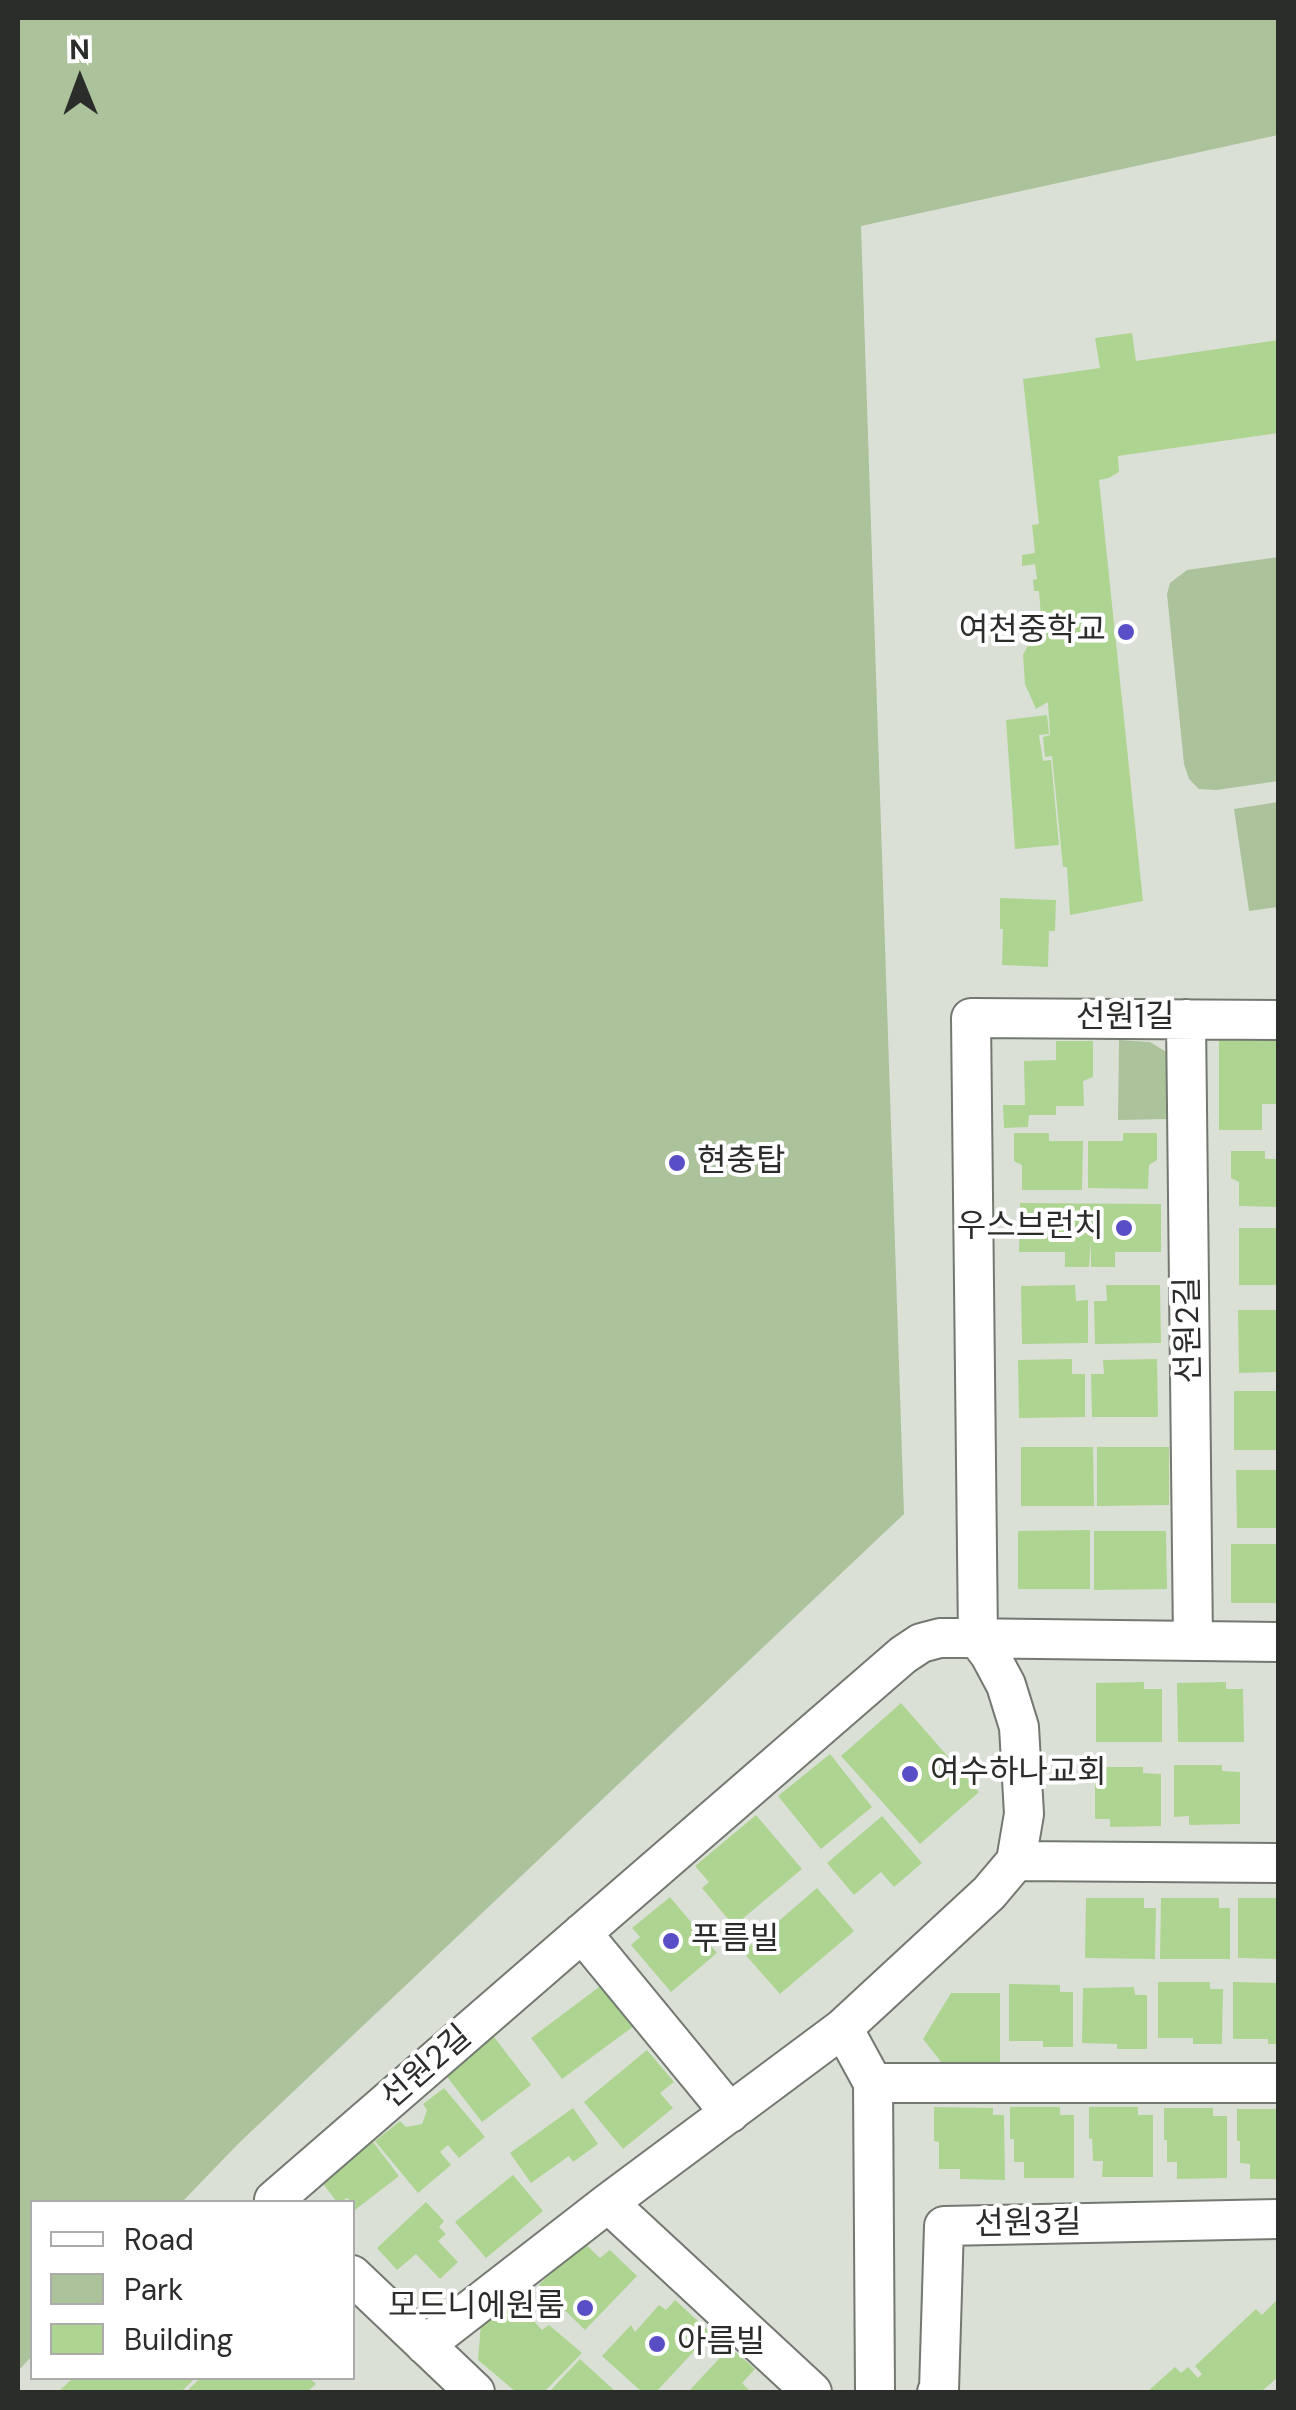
<!DOCTYPE html>
<meta charset="utf-8">
<style>
body{margin:0}
#map{position:relative;width:1296px;height:2410px;overflow:hidden;background:#dbe0d7;font-family:"DM Sans",sans-serif}
canvas{display:block}
.frame{position:absolute;inset:0;border:20px solid #2b2d2a;pointer-events:none}
.legend{position:absolute;left:30px;top:2200px;width:325px;height:180px;box-sizing:border-box;background:#fff;border:2px solid #aaabaa;margin:0;padding:12px 18px;list-style:none;font-size:30px;color:#2b2d2a}
.legend li{display:flex;align-items:center;gap:20px;height:50px}
.legend b{width:50px;border:2px solid #aaabaa}
.north{position:absolute;left:30px;top:30px;width:100px;height:100px;-webkit-text-stroke:8px #fff;paint-order:stroke;rotate:359deg;font-size:28px;font-weight:700;line-height:40px;text-align:center;color:#2b2d2a}
.north::after{content:'';display:block;margin:auto;width:35px;height:45px;background:#2b2d2a;clip-path:polygon(50% 0,100% 100%,50% 72%,0 100%)}
</style>
<div id="map">
<canvas width="1296" height="2410"></canvas>
<div class="frame"></div>
<ul class="legend">
<li><b style="height:12px;background:#fff"></b>Road</li>
<li><b style="height:28px;background:#abc29b"></b>Park</li>
<li><b style="height:28px;background:#aed491"></b>Building</li>
</ul>
<div class="north">N</div>
</div>
<script>
const g = document.querySelector('canvas').getContext('2d');
g.lineJoin = 'round';
function fillPath(path, color) {
  g.fillStyle = color;
  g.fill(path, 'evenodd');
}
function shape(rows) {
  const path = new Path2D();
  for (const r of rows) {
    path.moveTo(r[0], r[1]);
    for (let i = 2; i < r.length; i += 2) path.lineTo(r[i], r[i + 1]);
  }
  return path;
}
function trace(path, color, width, dash) {
  g.strokeStyle = color;
  g.lineWidth = width;
  g.lineCap = dash ? 'butt' : 'round';
  g.setLineDash(dash || []);
  g.stroke(path);
}
function label(font, color, halo, rows, align = 'center') {
  g.font = font + ' "DM Sans","Noto Sans KR",sans-serif';
  g.lineWidth = 8;
  g.setLineDash([]);
  g.textBaseline = 'middle';
  g.strokeStyle = halo;
  g.fillStyle = color;
  for (const [text, x, y, turn = 0] of rows) {
    g.save();
    g.translate(x, y);
    g.rotate((+turn || 0) * Math.PI / 180);
    g.textAlign = isNaN(turn) ? turn : align;
    if (halo) g.strokeText(text, 0, 0);
    g.fillText(text, 0, 0);
    g.restore();
  }
}
fillPath(shape([
 [18,18,1278,18,1278,135,861,226,904,1514,239,2143,182,2202,32,2202,32,2356,18,2371],
 [1278,557,1278,781,1217,790,1199,789,1189,779,1184,764,1167,594,1170,583,1187,570],
 [1278,802,1278,907,1249,911,1234,809],
 [1119,1040,1150,1042,1168,1053,1170,1119,1118,1120]
]), '#abc29b');
fillPath(shape([
 [1132,333,1136,361,1278,340,1278,433,1118,456,1119,472,1109,478,1099,480,1143,901,1070,915,1067,867,1063,867,1052,756,1045,757,1043,737,1050,735,1048,702,1036,709,1025,684,1023,655,1032,637,1043,642,1039,591,1034,591,1033,580,1037,579,1035,564,1022,566,1022,555,1035,553,1032,525,1039,524,1023,379,1100,368,1095,338],
 [1047,715,1049,734,1039,735,1043,761,1051,760,1059,845,1015,849,1006,720],
 [1000,898,1056,900,1055,931,1049,931,1048,967,1002,965,1003,929,1000,929],
 [1219,1038,1278,1038,1278,1104,1262,1104,1262,1130,1219,1130],
 [1056,1041,1093,1041,1093,1077,1083,1081,1084,1106,1056,1106,1056,1115,1029,1115,1028,1127,1004,1128,1003,1105,1025,1105,1024,1061,1056,1060],
 [1014,1133,1049,1133,1049,1141,1083,1141,1082,1190,1022,1190,1022,1165,1014,1161],
 [1123,1133,1157,1133,1157,1160,1149,1165,1148,1189,1088,1188,1088,1141,1123,1141],
 [1231,1151,1265,1151,1265,1159,1278,1159,1278,1207,1239,1206,1239,1182,1231,1178],
 [1020,1203,1161,1204,1161,1252,1115,1252,1115,1267,1091,1267,1091,1240,1089,1267,1065,1267,1065,1252,1019,1252],
 [1239,1228,1278,1228,1278,1285,1239,1285],
 [1075,1285,1076,1301,1088,1300,1088,1343,1022,1344,1021,1286],
 [1106,1285,1160,1285,1161,1343,1095,1344,1094,1301,1107,1301],
 [1238,1310,1278,1310,1278,1372,1239,1373],
 [1072,1359,1072,1374,1085,1374,1085,1417,1019,1418,1018,1360],
 [1157,1359,1158,1417,1092,1417,1091,1374,1104,1374,1103,1360],
 [1234,1391,1278,1391,1278,1450,1234,1450],
 [1021,1447,1093,1447,1094,1506,1021,1506],
 [1097,1447,1169,1447,1169,1505,1097,1506],
 [1236,1470,1278,1470,1278,1528,1237,1528],
 [1090,1530,1090,1589,1018,1589,1018,1531],
 [1094,1531,1166,1531,1167,1589,1094,1590],
 [1231,1544,1278,1544,1278,1603,1231,1603],
 [1144,1682,1144,1689,1162,1689,1162,1742,1096,1742,1096,1683],
 [1226,1682,1226,1689,1243,1689,1244,1742,1178,1742,1177,1683],
 [901,1703,979,1792,920,1844,841,1756],
 [830,1754,872,1807,821,1849,778,1796],
 [1174,1765,1222,1765,1222,1771,1240,1772,1240,1824,1189,1825,1189,1816,1174,1817],
 [1095,1767,1143,1767,1143,1773,1161,1774,1161,1826,1110,1827,1110,1819,1095,1819],
 [756,1815,802,1869,734,1926,702,1888,709,1882,695,1866],
 [882,1816,922,1863,894,1887,881,1872,854,1895,827,1863],
 [817,1888,854,1931,780,1994,743,1952],
 [670,1897,717,1953,671,1992,631,1945,640,1937,632,1928],
 [1086,1898,1144,1898,1144,1908,1156,1908,1155,1959,1085,1958],
 [1161,1898,1219,1898,1219,1908,1230,1908,1230,1959,1160,1959],
 [1238,1898,1278,1898,1278,1959,1238,1958],
 [1158,1982,1210,1982,1210,1989,1223,1989,1222,2044,1193,2044,1193,2038,1158,2038],
 [1233,1982,1278,1983,1278,2044,1268,2044,1268,2039,1233,2039],
 [603,1984,634,2026,562,2079,531,2038],
 [1009,1984,1060,1985,1060,1992,1073,1992,1073,2047,1043,2047,1043,2041,1009,2041],
 [1134,1987,1135,1995,1147,1995,1147,2049,1117,2049,1117,2044,1082,2043,1083,1988],
 [951,1993,1000,1993,1000,2063,942,2063,923,2039],
 [494,2037,531,2085,482,2122,445,2074],
 [647,2050,674,2082,660,2093,673,2108,623,2149,584,2102],
 [444,2088,485,2137,459,2158,448,2145,440,2152,451,2165,418,2193,375,2141,400,2121,406,2127,422,2124,427,2110,423,2104],
 [934,2107,993,2108,993,2115,1004,2115,1005,2180,960,2179,960,2169,939,2169,939,2142,934,2141],
 [1010,2107,1060,2107,1060,2115,1074,2115,1074,2178,1024,2178,1024,2162,1014,2162,1014,2139,1010,2139],
 [1089,2107,1138,2107,1138,2115,1153,2115,1153,2177,1102,2177,1103,2161,1093,2161,1092,2138,1089,2139],
 [573,2108,598,2144,573,2162,569,2156,531,2183,510,2153],
 [1164,2108,1213,2108,1213,2116,1227,2116,1227,2178,1177,2179,1177,2162,1167,2162,1167,2140,1164,2140],
 [1237,2109,1278,2109,1278,2179,1250,2179,1250,2164,1240,2163,1240,2141,1237,2141],
 [373,2142,399,2176,355,2210,352,2202,347,2198,341,2202,337,2202,321,2181],
 [513,2175,543,2211,486,2258,455,2222],
 [426,2202,444,2221,439,2227,446,2234,438,2241,458,2262,440,2279,416,2254,397,2270,377,2248],
 [582,2241,600,2258,610,2250,637,2276,585,2330,539,2285],
 [514,2299,542,2330,549,2325,582,2353,544,2392,516,2392,478,2360,481,2323],
 [1278,2299,1278,2377,1261,2392,1147,2392,1175,2367,1181,2373,1188,2367,1198,2378,1202,2374,1195,2366,1256,2309,1262,2315],
 [675,2300,711,2333,656,2392,642,2392,602,2356,631,2325,635,2332,659,2305,666,2310],
 [730,2347,755,2369,742,2383,751,2392,688,2392],
 [580,2359,616,2392,549,2392],
 [73,2378,195,2378,181,2392,58,2392],
 [200,2378,309,2378,316,2384,307,2392,186,2392]
]), '#aed491');
const street = shape([
 [1186,1019,1193,1641],
 [1016,1861,1278,1863],
 [582,1933,730,2113],
 [873,2083,1278,2083],
 [277,2202,274,2200,903,1655,921,1643,940,1638,959,1638,1278,1642],
 [608,2203,812,2392],
 [352,2275,475,2392],
 [425,2345,608,2203,843,2028],
 [875,2392,873,2083,843,2028,989,1893,1016,1861,1024,1814,1019,1727,1006,1685,990,1655,978,1639,971,1018,1278,1020],
 [937,2392,939,2390,944,2226,1278,2219]
]);
trace(street, '#737870', 42);
trace(street, '#fff', 38);
for (const [x, y, r, color] of [
 [1126,632,10,"#5a4ec6"],
 [677,1163,10,"#5a4ec6"],
 [1124,1228,10,"#5a4ec6"],
 [910,1774,10,"#5a4ec6"],
 [671,1941,10,"#5a4ec6"],
 [585,2308,10,"#5a4ec6"],
 [657,2344,10,"#5a4ec6"]
]) {
  const dot = new Path2D();
  dot.arc(x, y, r, 0, 2 * Math.PI);
  g.fillStyle = color;
  g.fill(dot);
  trace(dot, '#fff', 4);
}
label('32px', '#2b2d2a', '#fff', [
 ["여천중학교",1106,632,"right"],
 ["현충탑",697,1163],
 ["우스브런치",1104,1228,"right"],
 ["여수하나교회",930,1774],
 ["푸름빌",691,1941],
 ["모드니에원룸",565,2308,"right"],
 ["아름빌",677,2344]
], 'left');
label('32px', '#2b2d2a', '#fff', [
 ["선원1길",1125,1019],
 ["선원2길",1190,1330,-91],
 ["선원2길",427,2068,-41],
 ["선원3길",1028,2225,-1]
]);
</script>
